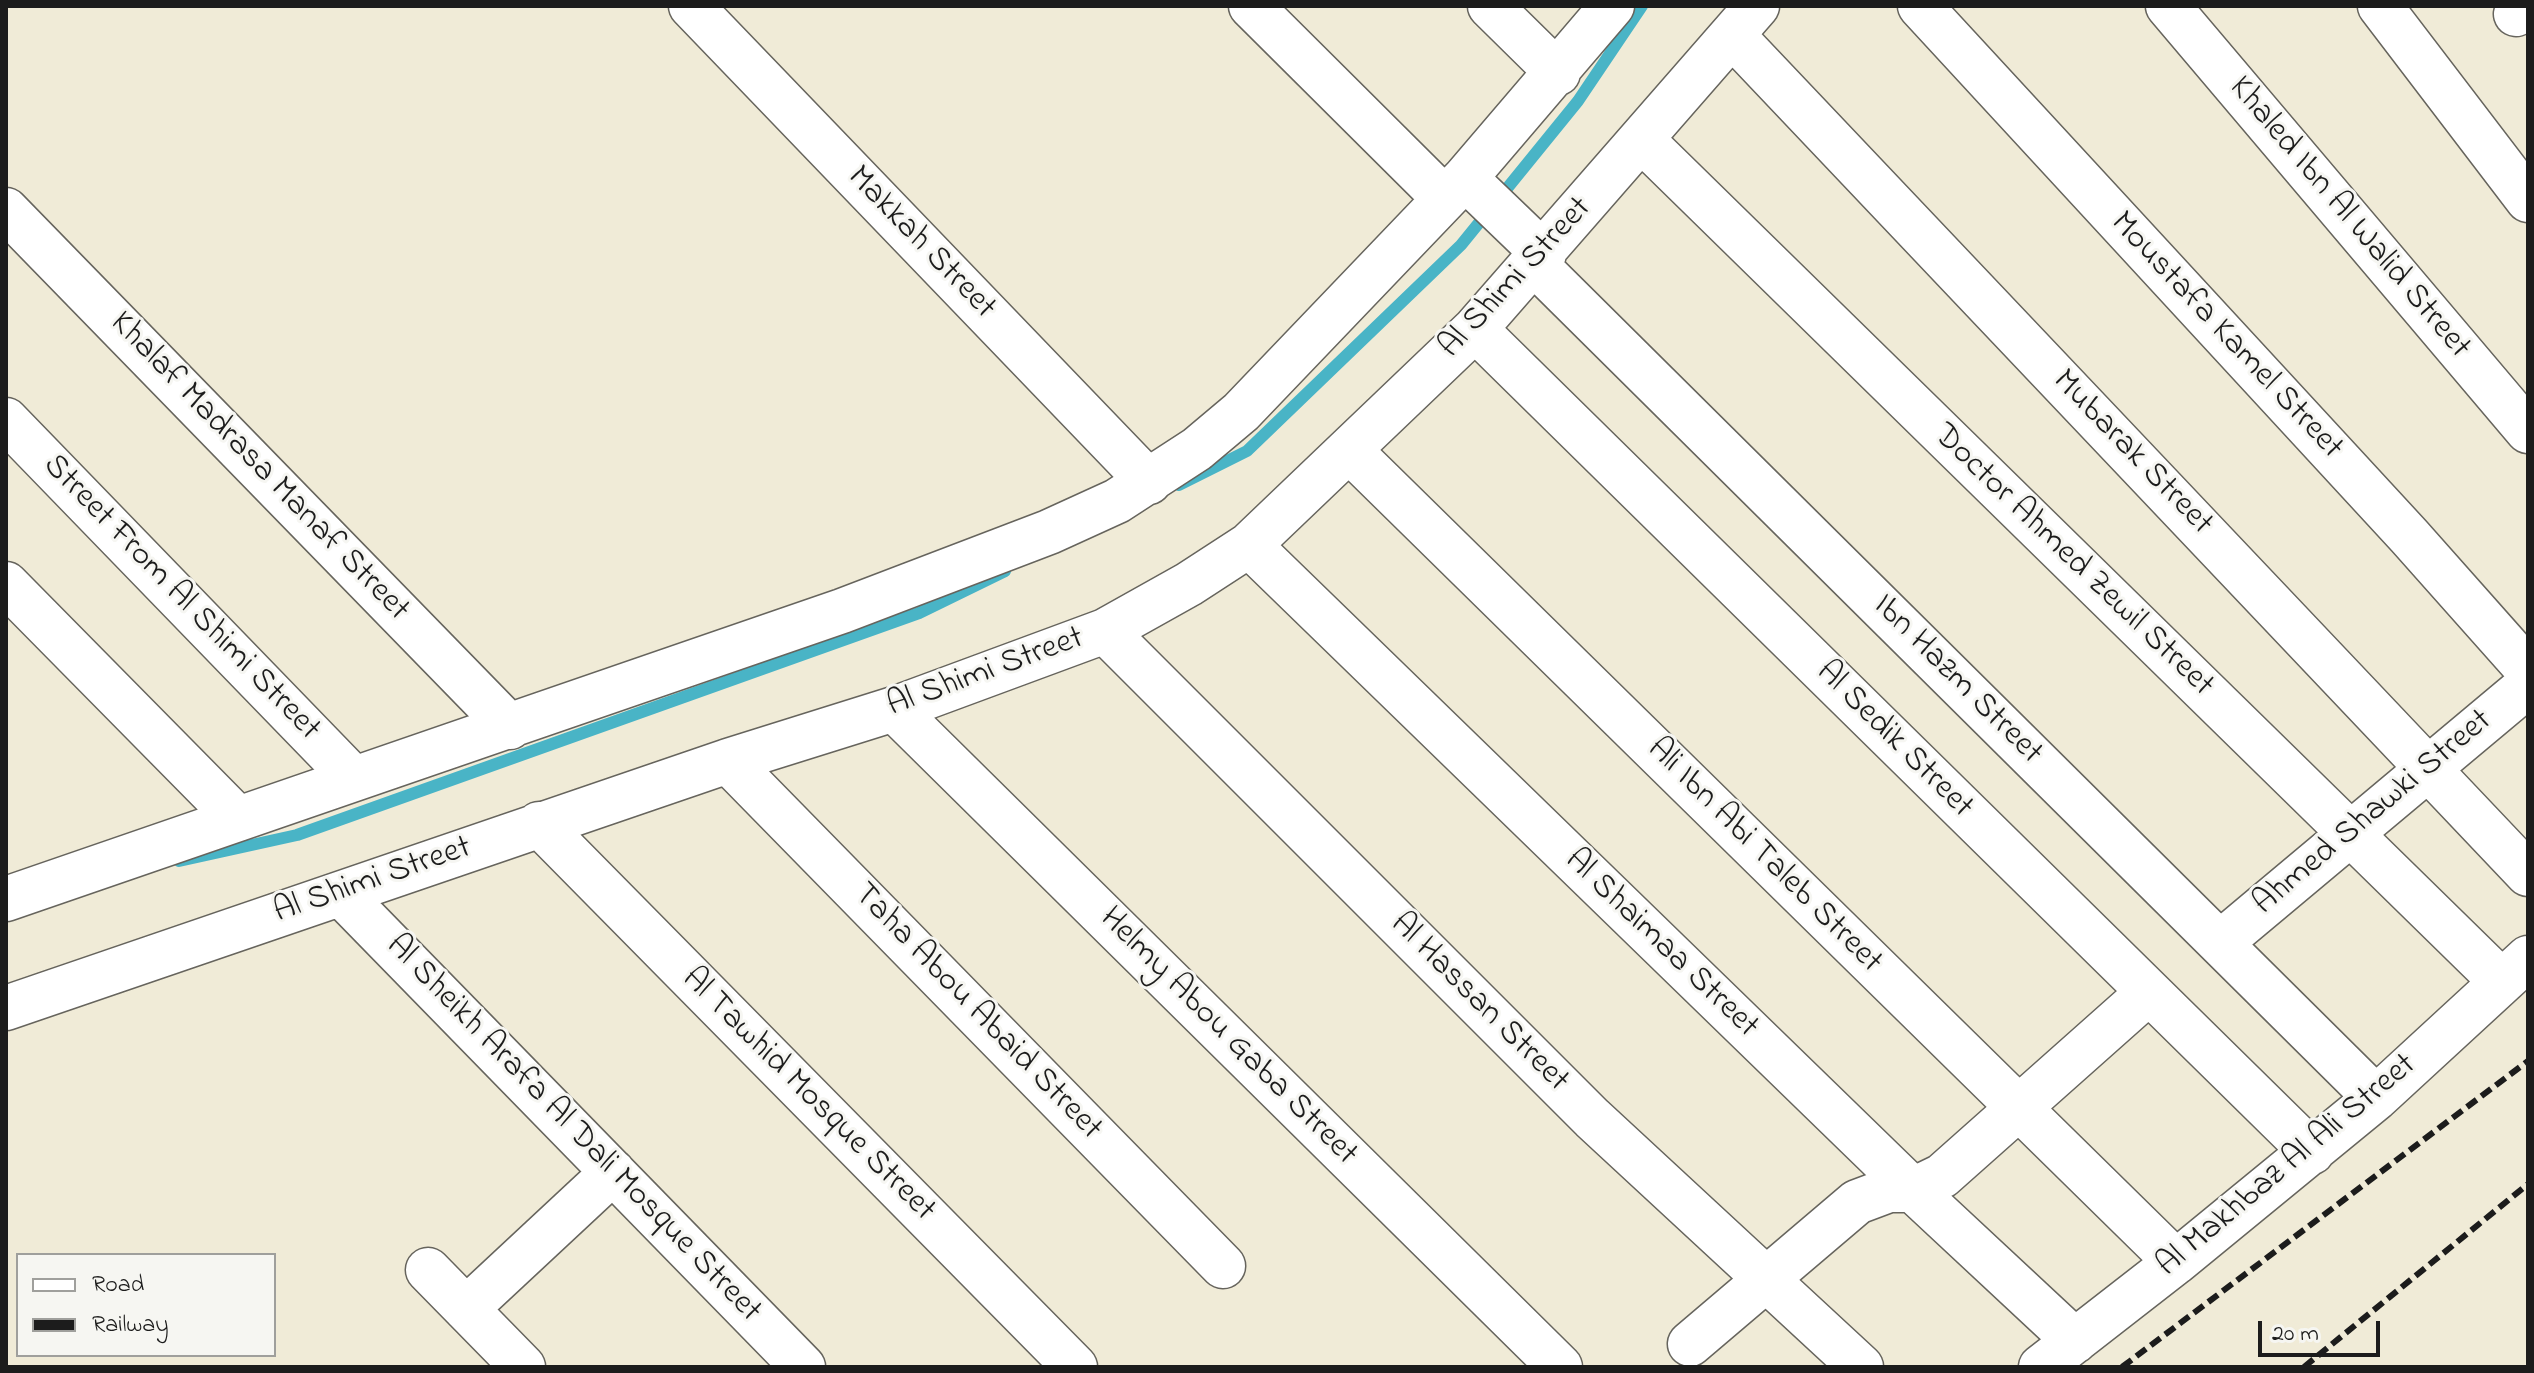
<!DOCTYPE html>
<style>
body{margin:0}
#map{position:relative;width:2534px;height:1373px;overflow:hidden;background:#f0ebd7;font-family:"Indie Flower",sans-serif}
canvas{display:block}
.frame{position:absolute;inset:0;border:8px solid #1c1c1c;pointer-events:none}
.legend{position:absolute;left:16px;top:1253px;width:260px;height:104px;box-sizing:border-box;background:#f6f6f2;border:2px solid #9f9f9c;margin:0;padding:10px 14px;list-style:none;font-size:24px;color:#1c1c1c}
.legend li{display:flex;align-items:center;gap:16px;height:40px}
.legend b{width:40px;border:2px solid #9f9f9c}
.scale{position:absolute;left:2258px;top:1321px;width:122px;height:36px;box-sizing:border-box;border:4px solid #1c1c1c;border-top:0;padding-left:10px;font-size:24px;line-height:28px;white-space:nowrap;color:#1c1c1c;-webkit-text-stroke:6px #f6f6f2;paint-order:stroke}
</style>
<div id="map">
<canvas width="2534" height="1373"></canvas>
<div class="frame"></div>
<ul class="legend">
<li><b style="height:10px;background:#fff"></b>Road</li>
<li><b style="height:10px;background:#1c1c1c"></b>Railway</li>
</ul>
<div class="scale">20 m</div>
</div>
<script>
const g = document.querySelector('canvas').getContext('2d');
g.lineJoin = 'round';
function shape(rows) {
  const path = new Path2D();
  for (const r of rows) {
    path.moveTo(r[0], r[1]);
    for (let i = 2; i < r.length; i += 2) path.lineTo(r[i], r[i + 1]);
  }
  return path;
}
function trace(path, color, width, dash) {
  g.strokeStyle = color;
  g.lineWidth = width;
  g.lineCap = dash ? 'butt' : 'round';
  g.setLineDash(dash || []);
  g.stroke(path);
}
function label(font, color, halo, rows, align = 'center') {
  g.font = font + ' "Indie Flower",sans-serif';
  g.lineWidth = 6;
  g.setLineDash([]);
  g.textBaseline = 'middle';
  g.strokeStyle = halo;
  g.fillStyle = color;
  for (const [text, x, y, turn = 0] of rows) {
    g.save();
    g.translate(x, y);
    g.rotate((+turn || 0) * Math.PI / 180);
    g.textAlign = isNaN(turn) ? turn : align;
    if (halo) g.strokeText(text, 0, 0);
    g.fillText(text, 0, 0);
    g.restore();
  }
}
trace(shape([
 [1179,485,1247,451,1461,245,1578,101,1642,6],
 [179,861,297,835,919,613,1005,571]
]), '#49b4c6', 12);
const street = shape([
 [691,6,1149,482],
 [1251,6,1445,199],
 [1490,6,1558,73],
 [1920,6,2409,536,2528,670],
 [2168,6,2528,431],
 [2380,6,2528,200],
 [2516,14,2526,6],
 [1732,35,2528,874],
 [1643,141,2502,982],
 [1465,178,1544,254],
 [6,210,510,727],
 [1535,264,2376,1098],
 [1475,329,2312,1152],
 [6,420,354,779],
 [1350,451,2176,1262],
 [1249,545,1913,1190,2075,1341],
 [6,584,238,819],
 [1105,631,1592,1118,1861,1367],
 [894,709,1560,1367],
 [728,761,1223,1266],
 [539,824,1075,1367],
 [341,894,803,1367],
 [6,899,842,611,1049,532,1117,501,1197,449,1241,412,1465,178,1612,6],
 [2220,943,2528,685],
 [6,1008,728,761,894,709,1105,631,1189,584,1249,545,1475,329,1757,6],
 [428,1270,523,1367],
 [466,1309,613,1172],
 [1690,1344,1857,1202,1889,1190,1913,1190,1942,1176,2149,992],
 [2041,1367,2176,1262,2376,1098,2528,958]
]);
trace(street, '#66645d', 47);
trace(street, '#fff', 44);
trace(shape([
 [2122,1367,2528,1061],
 [2304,1367,2528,1184]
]), '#1c1c1c', 6, [12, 6]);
label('34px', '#1c1c1c', '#f6f6f2', [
 ["Khaled Ibn Al Walid Street",2348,219,50],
 ["Makkah Street",920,244,46],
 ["Al Shimi Street",1517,279,-47],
 ["Moustafa Kamel Street",2225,337,47],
 ["Mubarak Street",2131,454,46],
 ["Khalaf Madrasa Manaf Street",258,468,46],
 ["Doctor Ahmed Zewil Street",2072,562,44],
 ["Street From Al Shimi Street",180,599,46],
 ["Al Shimi Street",986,674,-20],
 ["Ibn Hazm Street",1956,681,45],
 ["Al Sedik Street",1893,741,45],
 ["Ahmed Shawki Street",2374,814,-40],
 ["Ali Ibn Abi Taleb Street",1763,857,45],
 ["Al Shimi Street",373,882,-19],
 ["Al Shaimaa Street",1660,945,44],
 ["Al Hassan Street",1478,1004,45],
 ["Taha Abou Abaid Street",976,1013,46],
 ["Helmy Abou Gaba Street",1227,1038,45],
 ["Al Tawhid Mosque Street",807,1096,45],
 ["Al Sheikh Arafa Al Dali Mosque Street",572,1130,46],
 ["Al Makhbaz Al Ali Street",2288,1167,-40]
]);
</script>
